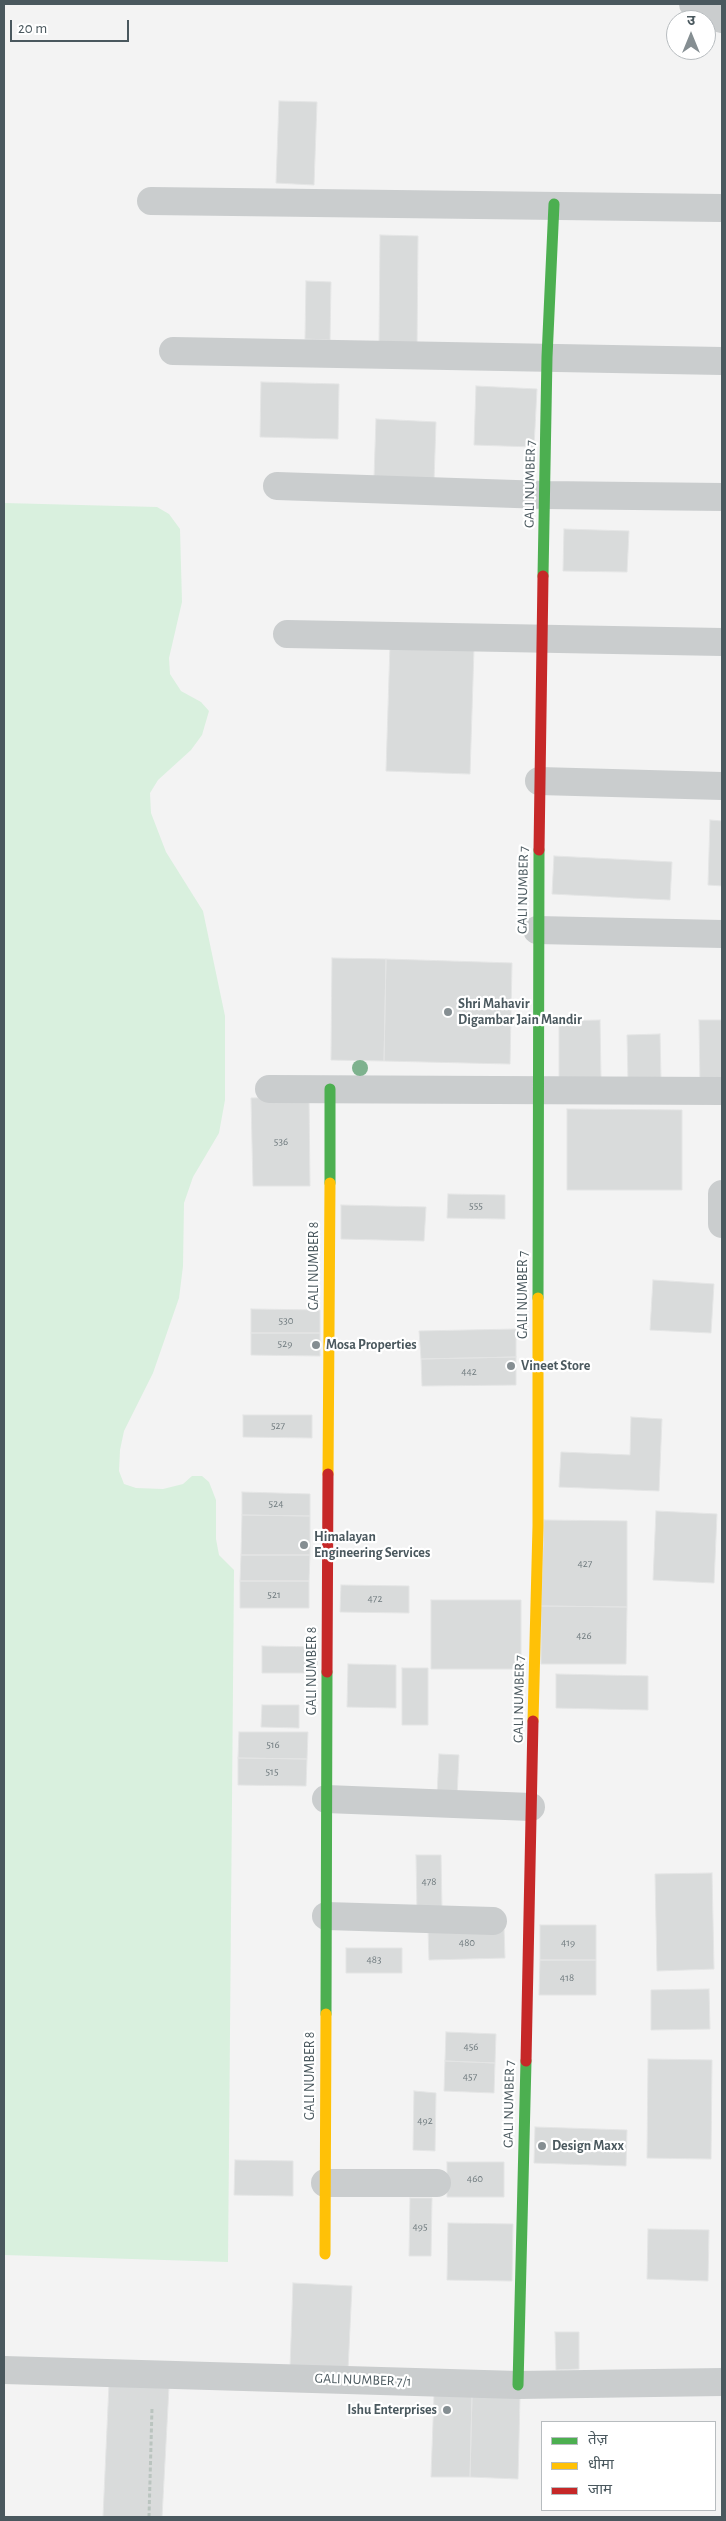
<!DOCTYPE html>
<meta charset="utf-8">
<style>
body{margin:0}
#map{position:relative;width:726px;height:2521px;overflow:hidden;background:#f3f3f3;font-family:"Alegreya Sans","Noto Sans Devanagari",sans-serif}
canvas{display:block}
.frame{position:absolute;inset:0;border:5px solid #4a585e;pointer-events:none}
.legend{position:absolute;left:541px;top:2421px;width:175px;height:90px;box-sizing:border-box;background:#fff;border:1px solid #b7bcbf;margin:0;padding:6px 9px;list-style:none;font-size:15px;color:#4a585e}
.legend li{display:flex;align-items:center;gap:10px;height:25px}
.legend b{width:25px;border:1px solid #b7bcbf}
.north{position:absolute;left:666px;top:10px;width:50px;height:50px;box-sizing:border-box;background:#fff;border:1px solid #b7bcbf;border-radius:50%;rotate:0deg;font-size:14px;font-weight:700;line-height:20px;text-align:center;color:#4a585e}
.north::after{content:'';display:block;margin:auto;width:18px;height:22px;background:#858e92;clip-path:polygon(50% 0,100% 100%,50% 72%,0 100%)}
.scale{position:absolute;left:10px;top:20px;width:119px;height:22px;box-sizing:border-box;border:2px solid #4a585e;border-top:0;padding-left:6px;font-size:15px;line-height:18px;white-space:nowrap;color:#4a585e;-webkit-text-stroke:4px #fff;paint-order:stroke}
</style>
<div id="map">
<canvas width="726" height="2521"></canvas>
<div class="frame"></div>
<ul class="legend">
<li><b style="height:6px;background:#4caf50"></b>तेज़</li>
<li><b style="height:6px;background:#ffc107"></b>धीमा</li>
<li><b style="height:6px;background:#c62828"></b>जाम</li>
</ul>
<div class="north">उ</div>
<div class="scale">20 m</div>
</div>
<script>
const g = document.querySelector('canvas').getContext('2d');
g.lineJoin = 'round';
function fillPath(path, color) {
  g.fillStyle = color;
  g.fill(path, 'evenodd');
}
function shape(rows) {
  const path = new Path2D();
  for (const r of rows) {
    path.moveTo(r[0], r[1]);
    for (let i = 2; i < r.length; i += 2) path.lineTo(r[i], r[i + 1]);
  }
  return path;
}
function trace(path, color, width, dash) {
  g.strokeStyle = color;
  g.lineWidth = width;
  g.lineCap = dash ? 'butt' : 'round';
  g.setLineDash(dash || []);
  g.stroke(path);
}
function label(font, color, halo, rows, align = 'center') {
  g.font = font + ' "Alegreya Sans",sans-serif';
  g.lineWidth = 4.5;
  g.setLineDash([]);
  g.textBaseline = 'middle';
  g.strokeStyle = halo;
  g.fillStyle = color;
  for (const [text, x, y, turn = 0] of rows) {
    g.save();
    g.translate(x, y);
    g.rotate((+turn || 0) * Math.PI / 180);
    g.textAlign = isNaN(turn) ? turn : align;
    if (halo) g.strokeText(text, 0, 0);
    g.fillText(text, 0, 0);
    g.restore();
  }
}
fillPath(shape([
 [4,503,157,507,169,514,180,529,182,602,169,658,170,674,181,691,201,702,209,711,202,735,191,750,158,780,150,793,151,813,166,852,203,911,225,1016,225,1100,219,1133,193,1177,184,1203,183,1266,179,1298,153,1373,124,1431,120,1450,119,1471,124,1484,136,1488,163,1489,183,1484,192,1476,202,1476,209,1482,216,1500,216,1539,219,1555,234,1570,228,2262,4,2255]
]), '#d9f0de');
const building = shape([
 [279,101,317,102,314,185,276,183,279,101],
 [380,235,418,236,417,347,379,346,380,235],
 [306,281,331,282,330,340,305,339,306,281],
 [261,382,339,384,338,439,260,437,261,382],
 [476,386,537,389,534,447,474,445,476,386],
 [376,419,436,422,434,481,374,478,376,419],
 [564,529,629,531,627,572,563,571,564,529],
 [390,645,474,648,470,774,386,771,390,645],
 [710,820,722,821,722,886,708,885,710,820],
 [554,856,672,862,670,900,552,894,554,856],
 [332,958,386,959,384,1061,331,1060,332,958],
 [386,959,512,963,510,1064,384,1061,386,959],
 [600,1020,601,1078,559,1078,559,1021,600,1020],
 [699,1020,722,1020,722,1084,700,1084,699,1020],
 [660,1034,661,1079,628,1080,627,1035,660,1034],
 [309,1097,310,1186,253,1186,251,1098,309,1097],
 [567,1109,682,1110,682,1190,567,1190,567,1109],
 [448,1194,505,1195,505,1219,447,1218,448,1194],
 [341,1205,426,1207,424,1241,341,1239,341,1205],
 [653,1280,714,1284,711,1333,650,1330,653,1280],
 [251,1309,320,1310,320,1333,251,1333,251,1309],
 [516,1329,516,1357,421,1359,419,1331,516,1329],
 [251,1333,320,1333,320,1356,251,1355,251,1333],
 [516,1357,516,1385,422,1386,421,1359,516,1357],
 [243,1415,312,1415,312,1438,243,1437,243,1415],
 [631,1417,662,1419,659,1491,559,1487,561,1452,630,1455,631,1417],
 [242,1492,310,1494,310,1516,242,1515,242,1492],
 [656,1511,717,1514,714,1583,653,1580,656,1511],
 [242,1515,310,1516,310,1555,241,1555,242,1515],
 [544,1520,627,1521,627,1607,541,1606,544,1520],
 [241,1555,310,1555,309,1581,240,1581,241,1555],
 [240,1581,309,1581,309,1608,240,1608,240,1581],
 [341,1585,409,1586,409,1613,340,1612,341,1585],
 [431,1600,521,1600,521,1669,431,1669,431,1600],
 [541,1606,627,1607,626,1664,541,1664,541,1606],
 [262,1646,318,1647,317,1673,262,1673,262,1646],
 [348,1664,396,1665,396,1708,347,1707,348,1664],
 [402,1668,428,1668,428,1725,402,1725,402,1668],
 [556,1674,648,1676,648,1710,556,1708,556,1674],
 [262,1705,299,1705,299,1728,261,1727,262,1705],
 [239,1732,308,1732,307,1759,238,1758,239,1732],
 [439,1754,459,1755,457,1796,437,1795,439,1754],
 [238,1758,307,1759,306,1786,238,1785,238,1758],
 [416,1855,441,1855,442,1910,417,1911,416,1855],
 [712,1873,714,1969,657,1971,655,1874,712,1873],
 [540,1925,596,1925,596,1960,540,1960,540,1925],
 [504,1928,505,1958,429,1960,428,1929,504,1928],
 [346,1948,402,1948,402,1973,346,1973,346,1948],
 [540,1960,596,1960,596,1995,539,1995,540,1960],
 [709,1989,710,2029,651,2030,651,1990,709,1989],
 [446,2032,496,2034,495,2063,445,2061,446,2032],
 [648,2059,712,2060,711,2159,647,2158,648,2059],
 [445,2061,495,2063,494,2093,444,2091,445,2061],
 [414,2091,436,2093,435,2151,413,2150,414,2091],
 [535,2127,627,2130,626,2166,534,2163,535,2127],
 [235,2160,293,2161,293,2196,234,2195,235,2160],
 [447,2162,504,2162,504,2197,447,2197,447,2162],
 [410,2198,432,2198,431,2256,409,2256,410,2198],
 [448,2223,513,2224,512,2281,447,2280,448,2223],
 [648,2229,709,2230,708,2281,647,2279,648,2229],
 [293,2283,352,2286,348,2370,290,2368,293,2283],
 [555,2332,579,2332,579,2369,556,2370,555,2332],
 [109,2384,169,2387,162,2517,103,2517,109,2384],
 [434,2395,472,2396,470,2477,431,2477,434,2395],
 [472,2396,520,2397,518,2479,470,2477,472,2396]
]);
fillPath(building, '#d9dbdb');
trace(building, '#e4e5e5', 1);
trace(shape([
 [149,2517,152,2408]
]), '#bac4bf', 3, [4, 2.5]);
trace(shape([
 [693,4,700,13,722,19],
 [151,201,722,208],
 [173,351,722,361],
 [277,486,545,495,722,497],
 [287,634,722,642],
 [539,781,722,786],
 [537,930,722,934],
 [269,1089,722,1091],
 [722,1194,722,1224],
 [326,1799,531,1807],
 [326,1916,493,1921],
 [325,2183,437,2183],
 [4,2370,518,2385,722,2382]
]), '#cacdce', 28);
trace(shape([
 [543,576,547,357,554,204],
 [330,1183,330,1089],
 [538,1298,539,850],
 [326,2014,327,1672],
 [518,2385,526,2061]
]), '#4caf50', 11);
trace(shape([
 [328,1474,330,1183],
 [533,1721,538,1526,538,1298],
 [325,2254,326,2014]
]), '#ffc107', 11);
trace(shape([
 [539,850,543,576],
 [327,1672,328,1474],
 [526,2061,533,1721]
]), '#c62828', 11);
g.fillStyle = '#7eb28e';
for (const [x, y] of [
 [360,1068]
]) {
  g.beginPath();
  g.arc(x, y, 8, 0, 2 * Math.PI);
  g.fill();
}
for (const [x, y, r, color] of [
 [448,1012,5,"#858e92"],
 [316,1345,5,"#858e92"],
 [511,1366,5,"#858e92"],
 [304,1545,5,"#858e92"],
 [542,2146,5,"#858e92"],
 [447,2410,5,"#858e92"]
]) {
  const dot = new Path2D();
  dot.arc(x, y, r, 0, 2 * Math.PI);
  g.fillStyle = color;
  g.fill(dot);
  trace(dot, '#fff', 2);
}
label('11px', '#6f7a7e', null, [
 ["536",281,1142],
 ["555",476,1206],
 ["530",286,1321],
 ["529",285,1344],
 ["442",469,1372],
 ["527",278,1426],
 ["524",276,1504],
 ["427",585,1564],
 ["521",274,1595],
 ["472",375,1599],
 ["426",584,1636],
 ["516",273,1745],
 ["515",272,1772],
 ["478",429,1882],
 ["480",467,1943],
 ["419",568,1943],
 ["483",374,1960],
 ["418",567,1978],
 ["456",471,2047],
 ["457",470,2077],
 ["492",425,2121],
 ["460",475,2179],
 ["495",420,2227]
]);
label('14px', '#4a585e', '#fff', [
 ["GALI NUMBER 7",530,484,-89],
 ["GALI NUMBER 7",523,890,-89],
 ["GALI NUMBER 8",314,1266,-90],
 ["GALI NUMBER 7",523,1295,-90],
 ["GALI NUMBER 8",312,1671,-90],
 ["GALI NUMBER 7",519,1699,-89],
 ["GALI NUMBER 8",310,2076,-90],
 ["GALI NUMBER 7",509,2104,-89],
 ["GALI NUMBER 7/1",363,2380,2]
]);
label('bold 14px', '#4a585e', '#fff', [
 ["Shri Mahavir",458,1004],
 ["Digambar Jain Mandir",458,1020],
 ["Mosa Properties",326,1345],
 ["Vineet Store",521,1366],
 ["Himalayan",314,1537],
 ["Engineering Services",314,1553],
 ["Design Maxx",552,2146],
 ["Ishu Enterprises",437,2410,"right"]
], 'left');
</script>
